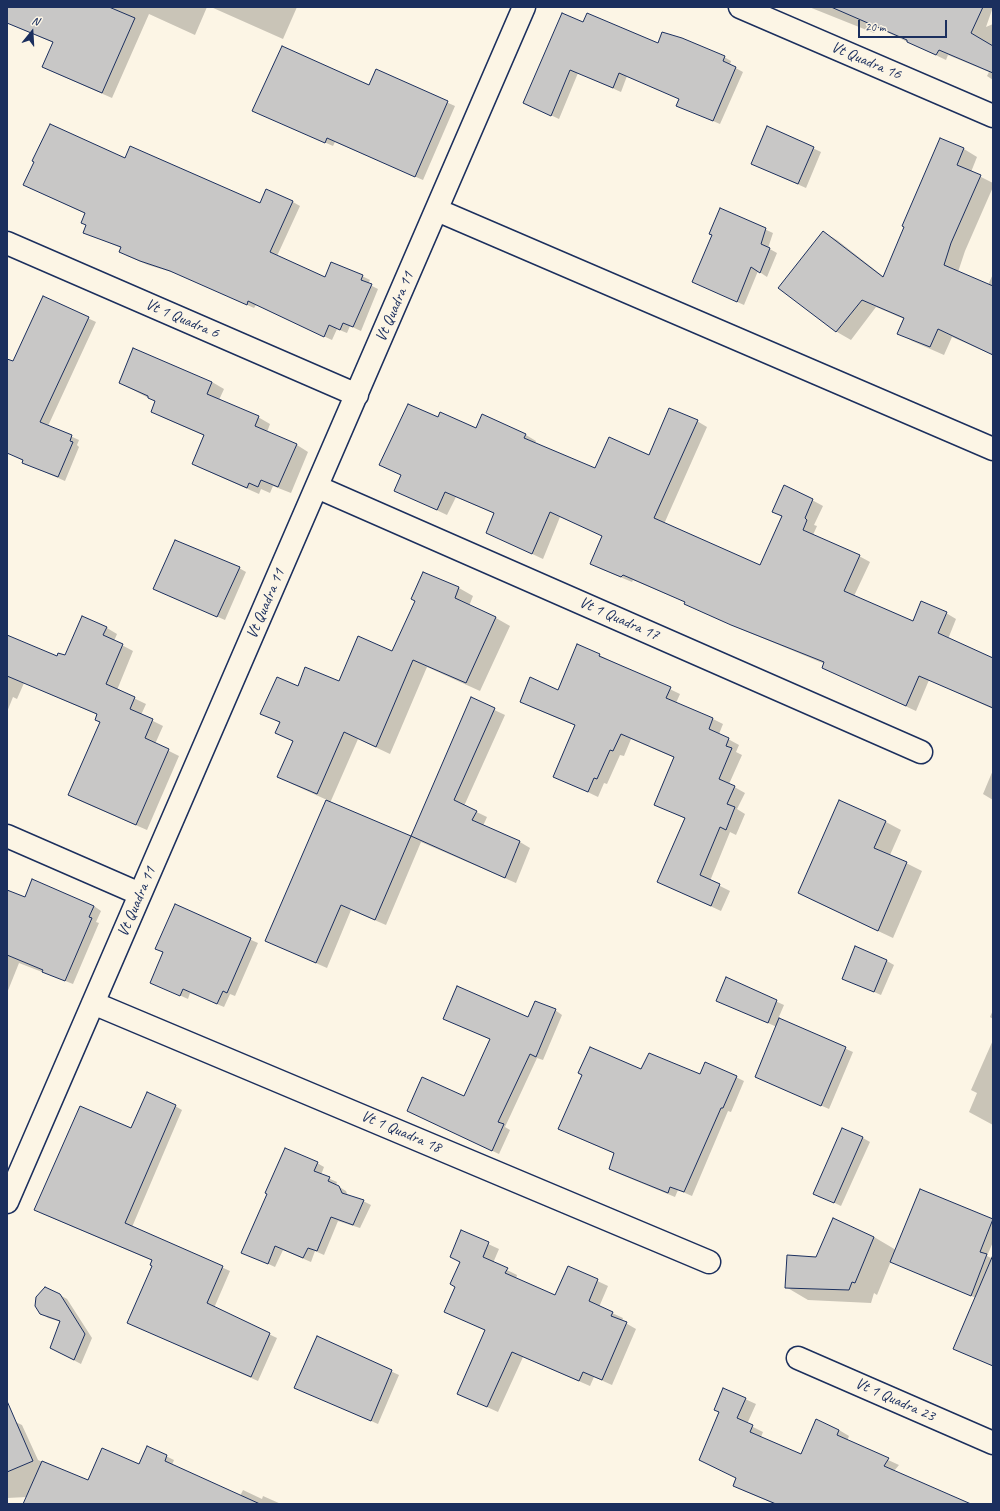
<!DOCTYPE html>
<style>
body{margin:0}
#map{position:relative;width:1000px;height:1511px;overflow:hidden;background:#fcf5e5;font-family:Caveat,sans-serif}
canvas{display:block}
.frame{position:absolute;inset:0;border:8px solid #1b2f5e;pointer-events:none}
.north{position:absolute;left:12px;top:12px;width:40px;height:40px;-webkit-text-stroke:3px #fcf5e5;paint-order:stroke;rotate:18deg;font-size:11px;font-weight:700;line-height:16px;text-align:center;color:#1b2f5e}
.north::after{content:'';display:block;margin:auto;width:14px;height:18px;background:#1b2f5e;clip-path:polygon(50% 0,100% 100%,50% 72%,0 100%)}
.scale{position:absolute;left:858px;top:20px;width:89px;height:18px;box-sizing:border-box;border:2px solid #1b2f5e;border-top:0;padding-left:5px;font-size:12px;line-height:14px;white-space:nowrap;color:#1b2f5e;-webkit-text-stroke:3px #fcf5e5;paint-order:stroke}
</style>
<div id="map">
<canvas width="1000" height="1511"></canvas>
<div class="frame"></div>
<div class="north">N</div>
<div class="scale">20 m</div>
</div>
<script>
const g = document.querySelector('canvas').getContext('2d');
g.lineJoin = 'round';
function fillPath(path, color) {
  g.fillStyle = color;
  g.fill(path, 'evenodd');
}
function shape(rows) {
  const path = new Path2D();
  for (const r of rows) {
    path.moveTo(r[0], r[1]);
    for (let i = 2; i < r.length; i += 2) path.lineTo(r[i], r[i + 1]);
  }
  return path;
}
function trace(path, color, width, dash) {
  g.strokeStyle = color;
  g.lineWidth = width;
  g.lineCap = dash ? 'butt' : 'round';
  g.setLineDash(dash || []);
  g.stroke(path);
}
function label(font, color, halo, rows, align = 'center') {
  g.font = font + ' Caveat,sans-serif';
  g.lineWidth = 3;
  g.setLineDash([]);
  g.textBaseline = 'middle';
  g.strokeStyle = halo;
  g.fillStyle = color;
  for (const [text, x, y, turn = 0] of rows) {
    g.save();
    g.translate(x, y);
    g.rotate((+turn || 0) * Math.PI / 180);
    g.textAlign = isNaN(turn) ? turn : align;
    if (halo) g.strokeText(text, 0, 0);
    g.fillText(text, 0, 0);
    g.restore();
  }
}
fillPath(shape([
 [7,7,207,7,195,35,149,14,112,98,53,72,43,67,54,43,7,23],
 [211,7,297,7,283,39],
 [809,7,993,7,986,27,993,24,993,80,987,76,989,72,948,55,946,60,876,27,874,33],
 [583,23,659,44,724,57,731,61,730,65,743,72,720,124,677,106,680,99,627,76,621,92,578,73,559,119,525,103],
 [376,71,455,106,423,180,335,142,333,146,261,114,369,86],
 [768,127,821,152,806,188,752,164],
 [940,140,964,149,977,157,971,172,993,183,993,187,965,251,958,272,988,285,993,274,993,355,952,337,944,355,912,341,899,333,904,319,876,307,851,340,837,332,779,287,823,232,837,240,884,277],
 [125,160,261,204,293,202,300,206,277,256,325,278,362,276,370,280,368,284,378,289,361,331,350,326,347,333,337,329,332,340,256,305,254,308,178,274,148,265,127,256,120,251,121,248,85,232,87,226,86,214,32,189],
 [720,209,773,233,768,248,777,253,767,277,758,271,744,305,693,282,713,235],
 [43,297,96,322,48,426,79,440,77,445,79,447,65,481,31,466,15,456,7,414,7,360,13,363],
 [212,382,224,389,219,400,258,417,270,424,267,432,297,445,308,452,291,493,273,486,270,493,261,489,259,494,205,470,193,463,205,436,164,418,152,411,156,402,120,383],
 [482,416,526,435,536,441,535,443,596,470,649,456,697,421,707,427,664,524,761,566,782,517,774,512,812,500,823,506,814,525,817,526,813,535,859,556,870,562,854,596,914,622,946,613,956,619,948,639,993,659,993,709,929,680,916,711,833,673,823,668,825,664,743,630,695,609,685,602,633,580,632,582,601,569,591,563,603,536,560,517,543,559,487,533,495,514,456,497,447,515,396,491,438,418,476,429],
 [239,568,246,572,225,620,162,593],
 [423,573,459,588,473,596,469,606,496,618,510,626,480,691,427,667,390,754,358,739,330,803,411,837,471,699,505,715,464,806,487,817,483,826,520,842,530,848,516,883,421,842,386,925,351,910,327,968,277,946,266,940,327,800,292,784,278,776,294,742,276,732,280,723,262,713,299,687,339,683,393,653,416,601],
 [107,628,117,634,114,641,133,651,117,690,146,704,141,715,163,726,155,744,179,756,147,830,80,801,69,795,101,722,98,715,24,683,17,699,13,697,7,712,7,636,57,657,65,657],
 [599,655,680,694,676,703,713,719,723,724,719,734,739,745,736,752,742,755,729,784,745,793,737,809,745,814,736,835,730,832,710,881,730,891,721,911,658,882,686,819,656,805,675,758,631,739,624,756,620,755,607,784,604,783,598,797,554,776,576,726,531,707,521,701,559,691],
 [993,770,993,800,983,794],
 [839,801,886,822,901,830,890,855,922,871,893,938,814,901,799,893],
 [7,891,25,899,94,906,101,911,96,922,99,923,73,984,19,963,7,993],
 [175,906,258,943,235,996,230,994,224,1007,190,993,188,999,159,986,164,953,157,949],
 [887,961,894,965,881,995,851,982],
 [726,979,784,1005,778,1019,853,1052,829,1109,756,1077,777,1027,717,1001],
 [555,1010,562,1015,543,1060,537,1058,505,1127,510,1130,499,1154,416,1115,465,1097,491,1040,444,1018,529,1018],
 [993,1010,993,1019,990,1017],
 [993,1040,993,1125,969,1112,977,1093,971,1090],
 [706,1063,744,1081,731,1112,728,1111,692,1196,678,1190,675,1197,617,1173,610,1169,615,1154,567,1133,583,1075,642,1071,700,1076],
 [175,1106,182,1110,132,1227,230,1271,214,1308,277,1338,258,1381,128,1323,153,1266,153,1261,43,1214,132,1129],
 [863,1138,870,1142,841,1206,814,1193],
 [317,1163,324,1167,321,1175,337,1182,336,1185,346,1191,348,1196,363,1201,371,1205,360,1228,338,1221,324,1255,315,1251,311,1262,283,1250,275,1267,242,1252],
 [921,1191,993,1220,993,1242,987,1256,993,1259,993,1366,954,1349,976,1298,891,1261,877,1295,874,1293,871,1303,808,1300,786,1287,817,1258,874,1237,896,1250],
 [462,1232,499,1249,493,1263,517,1275,516,1279,556,1297,568,1267,608,1286,599,1307,623,1318,622,1321,636,1329,612,1385,594,1377,590,1386,523,1357,498,1412,458,1394,486,1331,445,1311,456,1287,460,1262],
 [60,1295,67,1299,92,1338,81,1364,58,1352,61,1322,48,1318,41,1313],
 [317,1337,399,1375,378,1424,296,1388],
 [745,1399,756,1404,747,1424,763,1432,761,1437,801,1455,839,1430,849,1436,847,1441,899,1465,894,1471,949,1504,775,1504,744,1491,734,1485,737,1478,700,1459],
 [7,1418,22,1425,38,1460,89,1482,139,1465,147,1447,174,1460,172,1465,240,1496,243,1490,262,1499,263,1496,281,1504,24,1504,27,1497,7,1498]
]), '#0003');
const building = shape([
 [7,7,109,7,135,18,102,93,42,67,53,42,7,23,7,7],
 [831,7,983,7,971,33,993,46,993,73,939,50,936,55,907,42,907,40,831,7],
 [562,13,583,22,587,13,658,43,662,32,682,38,725,56,723,61,736,67,713,121,676,106,679,99,619,73,613,88,570,70,551,116,523,103,562,13],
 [282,46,369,85,376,69,448,101,415,177,327,138,325,143,252,111,282,46],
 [50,124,125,158,130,146,260,203,266,189,293,201,270,252,325,277,331,262,363,275,361,280,372,284,353,327,343,323,340,330,329,325,324,337,248,301,247,305,170,271,140,261,119,252,121,247,83,233,86,225,81,223,85,213,23,185,34,162,32,161,50,124],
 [767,126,814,147,798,184,751,164,767,126],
 [940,138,964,148,957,165,981,175,951,243,944,265,993,286,993,355,938,329,930,347,897,334,904,318,862,300,836,332,778,288,823,231,883,277,904,227,902,226,940,138],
 [720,208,766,228,761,244,770,248,760,273,751,267,737,302,692,282,712,235,709,234,720,208],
 [43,296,89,317,40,422,72,435,70,441,73,442,58,477,22,463,23,460,7,453,7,359,13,361,43,296],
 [133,348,212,382,207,394,259,416,255,426,297,444,278,487,261,480,258,487,249,483,247,488,192,464,204,435,151,412,155,401,148,398,148,396,119,383,133,348],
 [408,404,438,417,440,412,476,428,482,414,526,434,524,438,595,468,609,437,649,455,669,408,698,420,654,518,760,565,782,516,772,512,784,485,813,499,805,518,807,520,803,530,860,555,844,591,913,621,921,601,947,612,938,633,993,658,993,708,919,676,906,706,822,668,824,662,731,625,684,604,685,602,623,575,621,577,590,564,602,536,550,512,532,554,486,533,494,513,445,492,437,510,394,491,401,475,379,465,408,404],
 [175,540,240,567,217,617,153,589,175,540],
 [423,572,459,587,455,598,496,617,466,683,413,660,376,747,344,732,317,794,277,777,293,741,275,733,280,722,260,714,277,677,298,686,305,667,339,681,358,636,392,651,415,601,411,599,423,572],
 [82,616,107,627,103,635,123,644,106,684,135,697,130,709,153,719,145,738,169,749,136,825,68,795,100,722,95,720,97,714,7,676,7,635,57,656,58,653,65,655,82,616],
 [577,644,600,654,599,656,671,687,666,698,713,718,709,729,729,738,726,746,732,748,719,779,735,786,727,804,735,807,726,830,720,827,700,875,720,884,711,906,657,882,685,818,654,805,674,757,621,734,613,751,610,750,597,779,594,778,588,792,553,777,575,725,520,702,530,677,558,690,577,644],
 [471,697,495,708,454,800,477,811,472,820,520,841,505,878,411,836,375,920,341,905,316,963,265,941,326,800,411,836,471,697],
 [839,800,886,821,874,848,907,862,878,931,798,893,839,800],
 [32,879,94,906,89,917,92,918,65,981,42,972,43,970,7,955,7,890,25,897,32,879],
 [175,904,251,938,227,993,223,991,217,1004,183,989,180,996,150,983,163,952,155,949,175,904],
 [855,946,887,960,874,992,842,979,855,946],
 [726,977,777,1000,768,1023,716,1001,726,977],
 [457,986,528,1017,535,1001,556,1009,536,1057,530,1054,498,1122,504,1124,492,1151,407,1111,422,1077,464,1096,490,1039,443,1019,457,986],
 [779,1018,846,1047,821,1106,755,1077,779,1018],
 [590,1047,641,1069,649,1053,700,1074,705,1062,737,1076,723,1108,721,1108,684,1192,670,1187,668,1193,609,1169,614,1153,558,1129,582,1075,578,1073,590,1047],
 [147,1092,176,1105,125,1223,223,1266,207,1303,270,1333,251,1377,127,1323,152,1266,150,1265,152,1260,34,1210,80,1106,131,1128,147,1092],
 [842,1128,863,1137,834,1203,813,1194,842,1128],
 [285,1148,318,1162,314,1171,330,1177,328,1181,339,1186,342,1193,364,1200,353,1225,331,1217,317,1251,308,1248,303,1258,275,1246,268,1264,241,1253,267,1194,265,1193,285,1148],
 [920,1189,993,1219,980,1252,987,1254,971,1296,890,1262,920,1189],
 [833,1218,874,1237,855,1283,852,1282,849,1290,785,1288,787,1255,816,1257,833,1218],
 [461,1230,489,1242,483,1257,508,1268,505,1273,555,1295,568,1266,598,1279,589,1301,613,1312,611,1316,627,1322,602,1380,583,1372,579,1381,512,1352,487,1407,457,1394,485,1330,444,1312,455,1287,450,1284,460,1262,450,1257,461,1230],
 [993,1255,993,1366,953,1349,993,1255],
 [45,1287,60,1294,85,1334,74,1360,50,1348,60,1321,40,1314,35,1306,36,1297,45,1287],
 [317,1336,392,1370,371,1421,294,1388,317,1336],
 [723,1388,746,1398,737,1418,753,1425,750,1432,801,1454,816,1419,839,1430,837,1435,889,1458,884,1466,971,1504,776,1504,733,1486,736,1478,699,1460,719,1412,714,1410,723,1388],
 [7,1401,33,1461,7,1472,7,1401],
 [147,1446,167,1455,165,1461,260,1504,23,1504,42,1461,88,1480,102,1448,139,1464,147,1446]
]);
fillPath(building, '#c8c7c6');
trace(building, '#1b2f5e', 1);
const minor = shape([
 [740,7,993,116],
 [437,210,993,449],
 [7,243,357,395],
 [317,487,921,752],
 [7,836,140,894],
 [93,1003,709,1262],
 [7,1202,524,7],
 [798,1358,993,1443]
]);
trace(minor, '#1b2f5e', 25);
trace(minor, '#fcf5e5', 22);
label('16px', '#1b2f5e', '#fcf5e5', [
 ["Vt Quadra 16",866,61,23],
 ["Vt Quadra 11",395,307,-67],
 ["Vt 1 Quadra 6",182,319,23],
 ["Vt Quadra 11",266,604,-67],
 ["Vt 1 Quadra 17",619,619,24],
 ["Vt Quadra 11",137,902,-67],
 ["Vt 1 Quadra 18",401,1132,23],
 ["Vt 1 Quadra 23",895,1400,24]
]);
</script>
